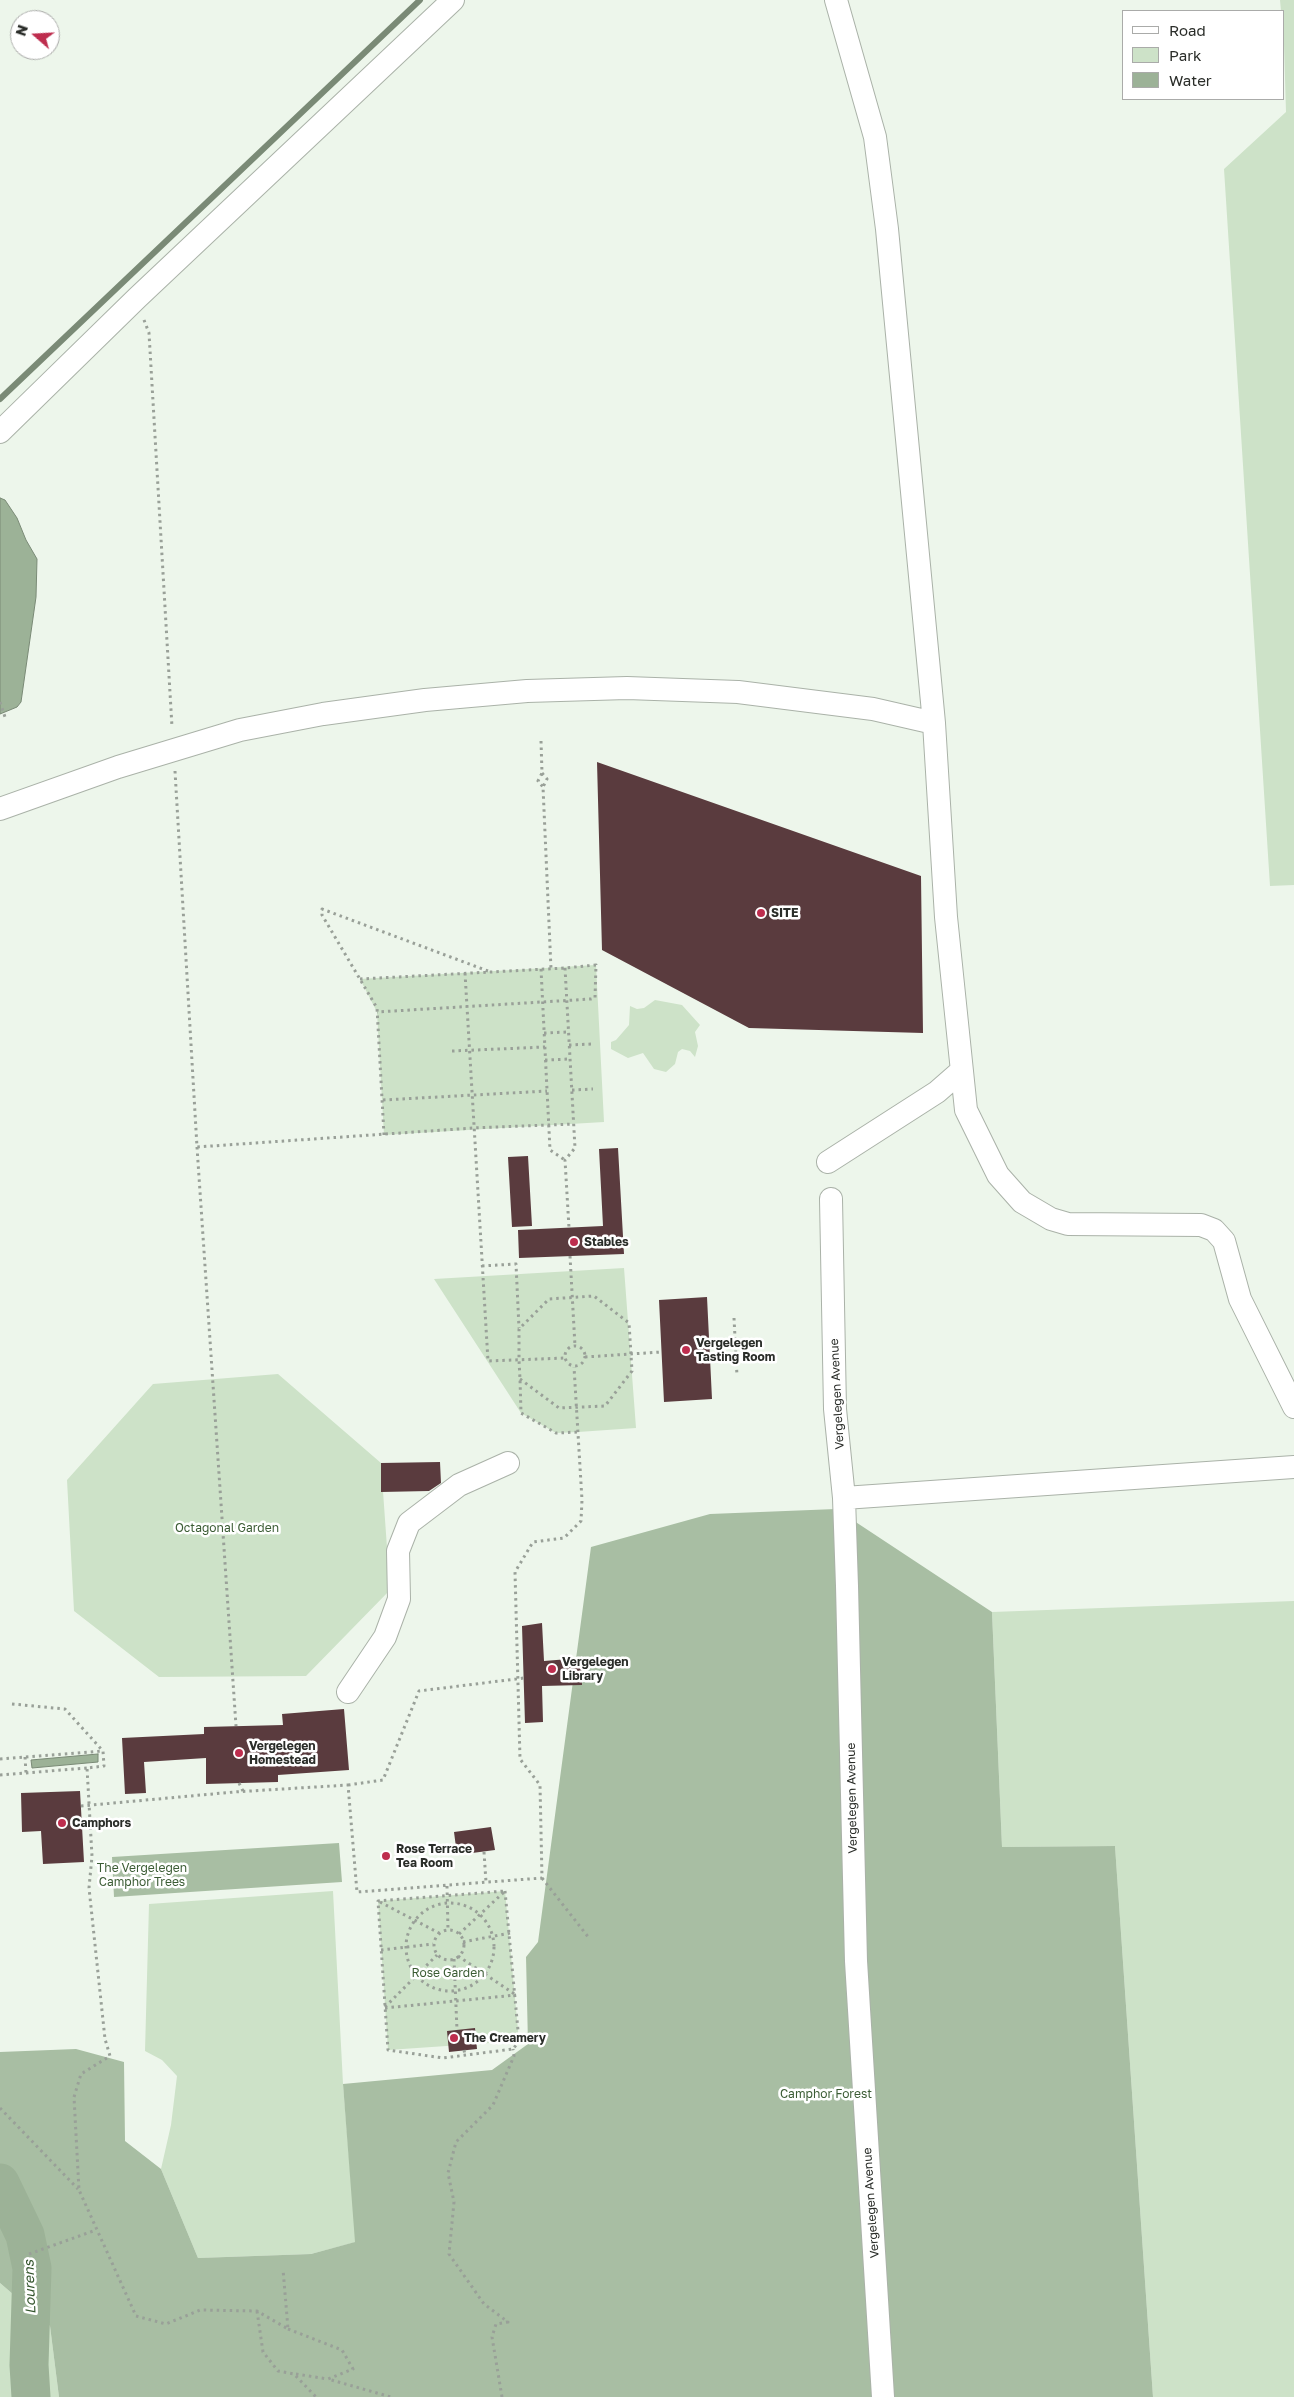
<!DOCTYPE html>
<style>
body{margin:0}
#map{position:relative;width:1294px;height:2397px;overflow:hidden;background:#edf6eb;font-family:"Golos Text",sans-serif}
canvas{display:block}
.legend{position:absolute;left:1122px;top:10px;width:162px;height:90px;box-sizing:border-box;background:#fff;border:1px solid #aaaba9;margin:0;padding:6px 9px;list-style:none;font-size:15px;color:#2a2d29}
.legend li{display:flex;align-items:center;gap:10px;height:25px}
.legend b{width:25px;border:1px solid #aaaba9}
.north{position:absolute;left:10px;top:10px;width:50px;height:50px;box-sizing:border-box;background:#fff;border:1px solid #aaaba9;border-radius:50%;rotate:289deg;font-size:14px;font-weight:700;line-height:20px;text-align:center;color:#2a2d29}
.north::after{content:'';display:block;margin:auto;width:18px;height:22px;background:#be2d4e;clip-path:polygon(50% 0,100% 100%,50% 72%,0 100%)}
</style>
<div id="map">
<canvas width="1294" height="2397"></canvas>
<ul class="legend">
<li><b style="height:6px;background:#fff"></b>Road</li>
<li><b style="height:14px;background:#cde2c8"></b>Park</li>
<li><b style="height:14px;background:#9cb297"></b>Water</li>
</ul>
<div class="north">N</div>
</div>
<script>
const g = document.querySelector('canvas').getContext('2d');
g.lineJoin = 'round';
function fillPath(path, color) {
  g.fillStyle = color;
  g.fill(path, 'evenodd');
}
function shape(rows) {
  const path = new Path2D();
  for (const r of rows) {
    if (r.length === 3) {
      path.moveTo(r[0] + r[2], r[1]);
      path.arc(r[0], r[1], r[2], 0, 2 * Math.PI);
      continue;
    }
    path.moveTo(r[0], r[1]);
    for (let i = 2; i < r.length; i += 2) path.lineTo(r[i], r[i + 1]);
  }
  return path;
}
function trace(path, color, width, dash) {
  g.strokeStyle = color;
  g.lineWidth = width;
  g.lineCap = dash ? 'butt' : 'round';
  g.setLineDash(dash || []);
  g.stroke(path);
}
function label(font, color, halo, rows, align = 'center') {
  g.font = font + ' "Golos Text",sans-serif';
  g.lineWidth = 5;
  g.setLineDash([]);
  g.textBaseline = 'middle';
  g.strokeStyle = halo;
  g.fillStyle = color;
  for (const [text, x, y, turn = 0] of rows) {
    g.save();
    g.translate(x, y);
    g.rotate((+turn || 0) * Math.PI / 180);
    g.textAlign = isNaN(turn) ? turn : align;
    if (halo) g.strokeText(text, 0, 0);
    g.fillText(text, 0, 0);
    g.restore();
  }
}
fillPath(shape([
 [1280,0,1294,0,1294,885,1270,886,1224,169,1286,112,1283,11,1281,11],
 [596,965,604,1122,384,1135,377,1012,360,979],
 [655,1000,682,1005,700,1025,695,1032,698,1046,695,1057,690,1051,682,1049,678,1052,675,1064,666,1072,654,1069,643,1053,628,1058,611,1049,611,1042,616,1040,629,1025,630,1006,637,1009,644,1008],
 [624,1268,636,1428,578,1432,556,1433,521,1413,434,1279],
 [278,1374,381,1463,390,1590,306,1676,159,1677,74,1611,67,1480,153,1384],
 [1294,1601,1294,2397,1153,2397,1115,1846,1002,1847,992,1612],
 [333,1891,343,2084,356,2242,311,2254,198,2258,161,2169,171,2125,177,2076,162,2060,145,2051,149,1904],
 [505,1891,519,2041,388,2050,378,1901],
 [0,2283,50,2326,59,2397,0,2397]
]), '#cde2c8');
fillPath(shape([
 [836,1509,992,1612,1002,1847,1115,1846,1153,2397,59,2397,50,2326,0,2283,0,2052,76,2049,124,2062,125,2141,161,2169,198,2258,311,2254,355,2242,343,2084,492,2070,528,2044,526,1957,538,1942,591,1547,710,1514],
 [339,1843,342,1882,114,1897,112,1857]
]), '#a8bea3');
const water = shape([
 [0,498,5,500,17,518,26,540,37,559,36,597,21,702,17,707,0,714,0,498],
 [98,1754,98,1762,32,1768,31,1760,98,1754]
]);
fillPath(water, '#9cb297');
trace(water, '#7a8a76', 1);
trace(shape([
 [0,399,420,0]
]), '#7a8a76', 6);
trace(shape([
 [0,2183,25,2235,32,2268,29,2365,31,2397]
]), '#9cb297', 39);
fillPath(shape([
 [597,762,921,876,923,1033,749,1028,602,950],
 [618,1148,624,1254,519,1258,518,1230,603,1226,599,1149],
 [528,1156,532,1226,512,1227,508,1157],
 [707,1297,712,1399,664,1402,659,1300],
 [440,1462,441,1483,429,1491,381,1492,381,1463],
 [542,1623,544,1661,581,1658,582,1685,542,1686,543,1722,525,1723,522,1626],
 [344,1709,349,1770,278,1775,278,1782,206,1784,206,1758,144,1762,146,1793,125,1794,122,1738,204,1734,204,1727,283,1725,282,1714],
 [80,1791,84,1862,43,1864,41,1831,22,1832,21,1793],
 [491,1827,495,1850,457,1855,454,1832],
 [475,2028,477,2049,449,2052,447,2031]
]), '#5a3b3e');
const minor = shape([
 [836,0,875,137,887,229,934,723],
 [0,432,137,298,453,0],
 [0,809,118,767,240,730,323,714,425,700,527,691,627,688,738,692,873,709,934,723,946,917,966,1110,998,1175,1022,1202,1051,1219,1068,1224,1201,1225,1214,1230,1224,1241,1240,1299,1294,1407],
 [828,1162,937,1092,961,1071],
 [831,1199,835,1409,844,1498,847,1586,856,1961,883,2397],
 [844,1498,1294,1467],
 [348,1692,385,1637,399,1599,398,1551,409,1523,459,1485,508,1463]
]);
trace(minor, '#aab2a8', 24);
trace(shape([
 [144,320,149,333,172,727],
 [0,702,5,717],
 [541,741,542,773,538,781,543,787],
 [175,771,197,1147,473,1128,573,1124],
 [542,773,547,779,543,787,551,969],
 [565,968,575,1148,565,1160,569,1228],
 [541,969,550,1150,565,1160],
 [465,973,488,1361,565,1358],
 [360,979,565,968,596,965,595,998,591,999,377,1012],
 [544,1033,568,1032],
 [569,1045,592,1044],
 [452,1051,545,1047],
 [545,1060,570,1059],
 [572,1090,593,1089],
 [383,1100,547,1091],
 [384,1135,377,1008,322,915,322,909,488,971],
 [197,1147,236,1726],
 [570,1256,575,1346],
 [482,1266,516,1264,519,1328],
 [734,1318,737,1376],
 [575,1356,10],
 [709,1347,735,1345],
 [585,1357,661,1352],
 [520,1379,559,1408,605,1406,632,1371,629,1323,594,1296,549,1299,519,1329,519,1360,520,1379,521,1413,556,1433,578,1432],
 [12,1704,65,1709,103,1751,104,1766,87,1768,92,1856,89,1888,105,2039,110,2056,81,2074,74,2097,79,2190,136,2316,166,2324,200,2310,257,2311,288,2329,283,2269],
 [25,1757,26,1773],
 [0,1759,102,1751],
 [0,1775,87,1768],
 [239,1783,243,1791],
 [348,1785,383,1780,419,1691,524,1678],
 [81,1806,234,1792,348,1785,357,1892,542,1878,540,1785,520,1759,515,1572,533,1542,564,1538,581,1521,582,1500,574,1367],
 [484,1852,486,1882],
 [542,1878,589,1938],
 [447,1886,448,1930],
 [505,1891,519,2041,513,2049,443,2058,388,2050,378,1901,505,1891],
 [380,1902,439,1933],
 [450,1947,44],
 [449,1945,15],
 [459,1934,504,1892],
 [463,1942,510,1933],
 [381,1950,433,1944],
 [458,1956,516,1995],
 [454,1959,457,2030],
 [385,2007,437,1955],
 [385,2008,516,1995],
 [464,2050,465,2055],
 [0,2108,78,2189],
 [29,2254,96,2230],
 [257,2311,263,2352,278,2371,294,2374,316,2397],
 [288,2329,342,2350,353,2369,328,2379,391,2397],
 [296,2374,328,2379],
 [502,2397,492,2337,496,2324,508,2322,484,2304,449,2254,454,2202,448,2173,456,2142,493,2105,514,2056,513,2049]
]), '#99a098', 3, [2.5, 4]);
trace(minor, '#fff', 22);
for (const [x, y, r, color] of [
 [761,913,5,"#be2d4e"],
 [574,1242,5,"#be2d4e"],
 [686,1350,5,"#be2d4e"],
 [552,1669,5,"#be2d4e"],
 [239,1753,5,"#be2d4e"],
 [62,1823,5,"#be2d4e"],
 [386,1856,5,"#be2d4e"],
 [454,2038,5,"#be2d4e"]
]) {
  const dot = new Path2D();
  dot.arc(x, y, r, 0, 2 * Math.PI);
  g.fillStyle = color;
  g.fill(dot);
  trace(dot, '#fff', 2);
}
label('bold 12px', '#2a2d29', '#fff', [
 ["SITE",771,913],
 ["Stables",584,1242],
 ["Vergelegen",696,1343],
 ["Tasting Room",696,1357],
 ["Vergelegen",562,1662],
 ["Library",562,1676],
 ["Vergelegen",249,1746],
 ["Homestead",249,1760],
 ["Camphors",72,1823],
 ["Rose Terrace",396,1849],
 ["Tea Room",396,1863],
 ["The Creamery",464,2038]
], 'left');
label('12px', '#2a2d29', '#fff', [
 ["Vergelegen Avenue",837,1394,-93],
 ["Vergelegen Avenue",852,1798,-91],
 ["Vergelegen Avenue",871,2203,-94]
]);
label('12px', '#3b5c34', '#fff', [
 ["Octagonal Garden",227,1528],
 ["The Vergelegen",142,1868],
 ["Camphor Trees",142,1882],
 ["Rose Garden",448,1973],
 ["Camphor Forest",826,2094]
]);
label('italic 14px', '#33542c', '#fff', [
 ["Lourens",30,2287,-92]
]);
</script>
